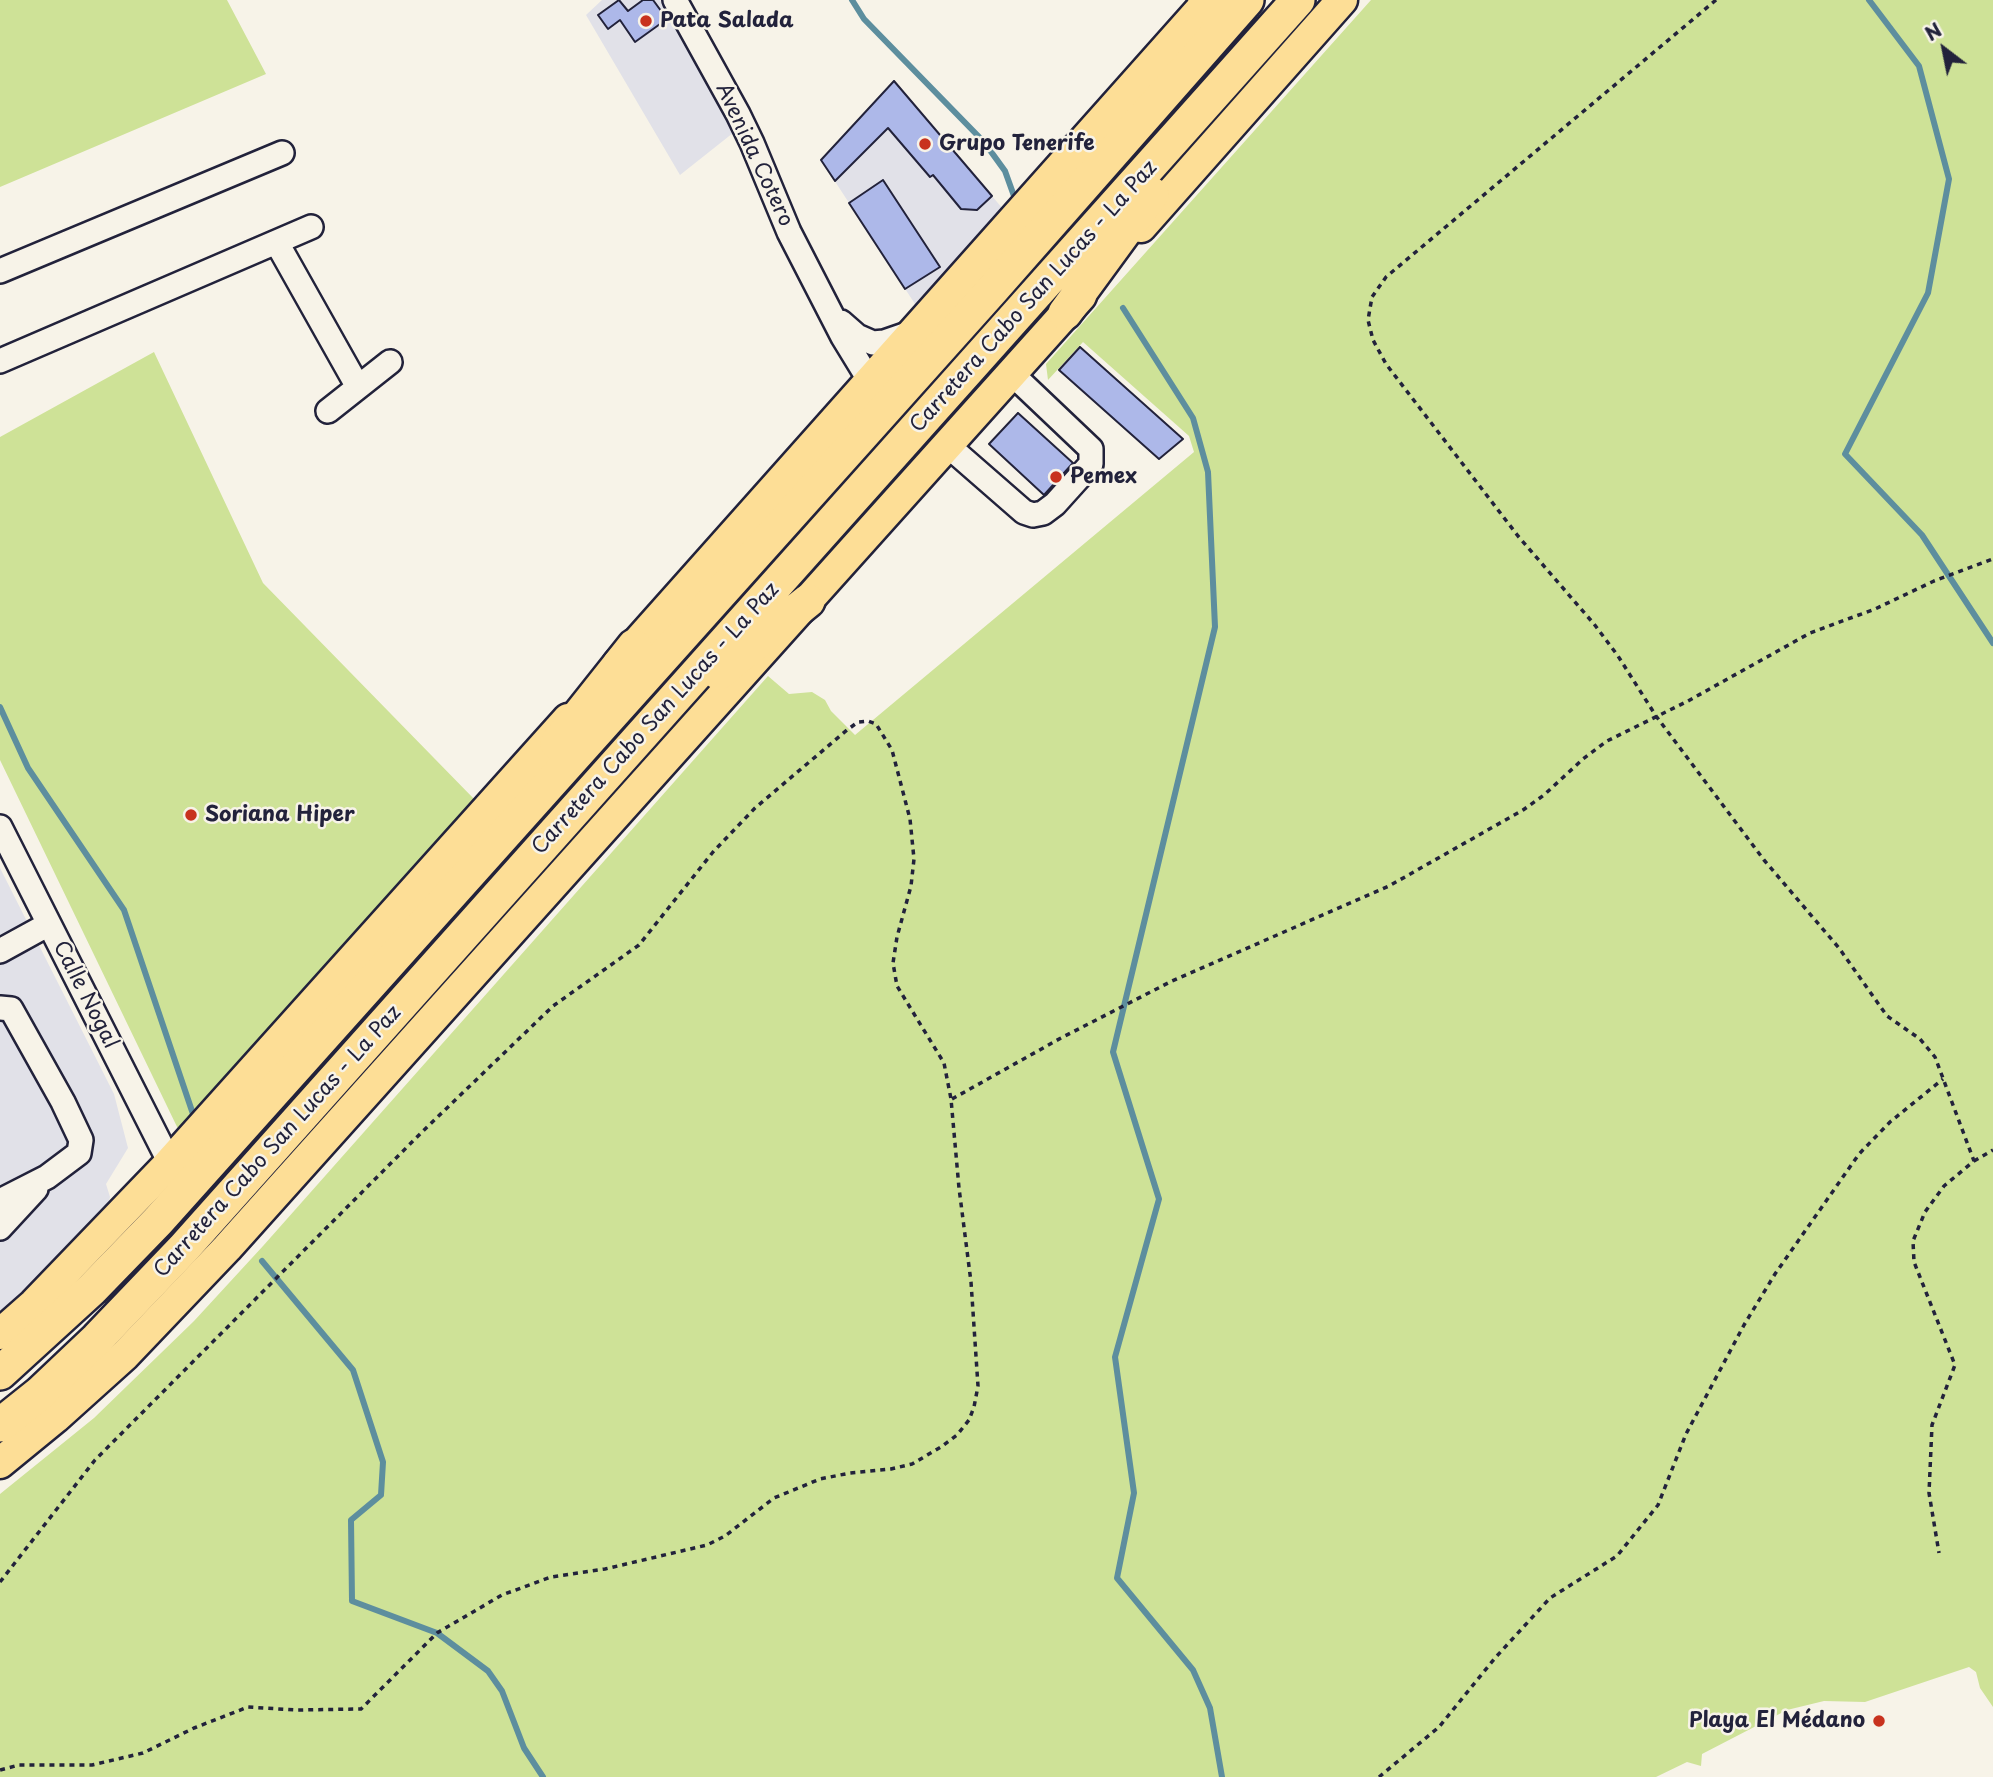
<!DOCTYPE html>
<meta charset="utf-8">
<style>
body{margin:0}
#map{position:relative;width:1993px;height:1777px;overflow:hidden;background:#f7f3e8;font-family:"Playpen Sans",sans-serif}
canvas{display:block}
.north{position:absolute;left:1909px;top:14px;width:70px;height:70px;-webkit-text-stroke:5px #f7f3e8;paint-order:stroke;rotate:328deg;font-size:19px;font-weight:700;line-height:28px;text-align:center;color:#22223b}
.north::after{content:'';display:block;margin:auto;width:24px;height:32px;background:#22223b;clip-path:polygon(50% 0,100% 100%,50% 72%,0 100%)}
</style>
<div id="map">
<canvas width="1993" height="1777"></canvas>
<div class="north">N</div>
</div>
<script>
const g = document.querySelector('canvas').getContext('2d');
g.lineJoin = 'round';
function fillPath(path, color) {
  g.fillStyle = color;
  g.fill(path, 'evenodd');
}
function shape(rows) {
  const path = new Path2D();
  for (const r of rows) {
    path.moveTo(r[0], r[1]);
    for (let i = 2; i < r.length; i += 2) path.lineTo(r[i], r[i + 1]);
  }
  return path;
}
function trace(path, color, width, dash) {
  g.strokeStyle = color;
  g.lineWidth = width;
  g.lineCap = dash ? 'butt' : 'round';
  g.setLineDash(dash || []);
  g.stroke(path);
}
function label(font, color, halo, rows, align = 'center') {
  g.font = font + ' "Playpen Sans",sans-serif';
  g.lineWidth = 5;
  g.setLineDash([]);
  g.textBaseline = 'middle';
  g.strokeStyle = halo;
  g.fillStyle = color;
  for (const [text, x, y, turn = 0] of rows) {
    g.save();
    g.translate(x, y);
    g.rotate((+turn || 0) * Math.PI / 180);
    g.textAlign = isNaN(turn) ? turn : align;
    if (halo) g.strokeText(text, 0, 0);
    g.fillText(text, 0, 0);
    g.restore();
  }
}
fillPath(shape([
 [602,0,660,0,733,133,680,175,586,15],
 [894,81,1003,209,915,304,821,160],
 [0,868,114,1094,128,1148,106,1184,110,1197,107,1209,0,1313]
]), '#e1e1e8');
fillPath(shape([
 [0,0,227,0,266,74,0,187],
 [1371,0,1993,0,1993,1707,1980,1688,1976,1672,1969,1667,1865,1702,1824,1701,1787,1710,1702,1754,1701,1766,1687,1762,1656,1777,0,1777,0,1494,94,1418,194,1321,263,1246,768,676,789,694,812,692,825,700,831,711,855,735,1194,452,1189,436,1083,342,1048,380,1046,364],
 [154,352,263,583,476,801,180,1133,0,760,0,437]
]), '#cee297');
trace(shape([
 [852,0,864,19,984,142,1005,171,1014,196],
 [1869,0,1919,66,1949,179,1928,293,1845,454,1922,535,1993,643],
 [1123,308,1193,418,1208,472,1215,627,1113,1052,1159,1199,1115,1357,1134,1493,1117,1578,1193,1670,1210,1708,1222,1777],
 [0,707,28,768,124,910,194,1117],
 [262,1261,353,1370,383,1462,381,1495,351,1520,352,1601,437,1633,488,1671,502,1691,524,1748,543,1777]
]), '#5d8e9e', 6);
const building = shape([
 [619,0,628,11,643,0,653,0,667,19,635,42,620,20,608,29,598,15,619,0],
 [894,81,992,196,977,210,961,209,933,175,930,177,888,128,835,181,821,160,894,81],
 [883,180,940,267,905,289,849,203,883,180],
 [1080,347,1183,439,1159,459,1059,370,1080,347],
 [1018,413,1073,463,1044,495,989,444,1018,413]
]);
fillPath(building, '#adb8e9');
trace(building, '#22223b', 2);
const minor = shape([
 [675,0,738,114,752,143,789,232,843,337,865,373,866,381,862,389],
 [277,243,358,387],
 [0,271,282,153],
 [841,322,857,336,873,343,884,342,913,332],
 [0,361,311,227],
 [328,411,390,362],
 [946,444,1024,512,1033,515,1043,513,1055,504,1091,464,1091,449,1011,373],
 [0,827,170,1163],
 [0,951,49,924],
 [0,1008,11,1009,63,1102,81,1140,79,1153,47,1177,0,1201],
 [0,1228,36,1189]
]);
const major = shape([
 [1141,227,1342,0],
 [618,664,1209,0],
 [0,1334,34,1304,163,1170,568,719],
 [0,1463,55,1418,125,1355,227,1248,1081,296]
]);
const highway = shape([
 [1204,6,1210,0],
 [1065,313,1152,194],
 [719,673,808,601],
 [557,743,634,646],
 [0,1373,92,1289,158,1221,992,290,1247,0],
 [0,1425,40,1393,97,1339,183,1249,1298,0]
]);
trace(minor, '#22223b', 28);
trace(major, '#22223b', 35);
trace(highway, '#22223b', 38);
trace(shape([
 [1716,0,1386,277,1372,297,1368,320,1373,340,1386,364,1518,536,1594,624,1618,656,1656,716,1764,860,1839,948,1887,1016,1920,1039,1935,1057,1974,1161,1944,1186,1925,1212,1913,1241,1914,1262,1955,1365,1932,1425,1929,1493,1939,1553],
 [952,1099,1061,1038,1172,981,1389,886,1523,810,1544,795,1583,759,1607,741,1688,701,1810,633,1875,609,1934,581,1993,559],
 [1974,1161,1993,1150],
 [0,1582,95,1460,423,1131,553,1006,639,945,713,852,755,808,847,730,858,722,868,721,876,724,892,750,910,819,914,859,911,886,897,937,893,963,897,986,944,1063,951,1099,959,1188,971,1282,978,1386,974,1407,969,1420,957,1435,941,1447,912,1464,891,1469,850,1473,820,1479,774,1498,725,1536,707,1545,605,1569,551,1577,502,1595,437,1633,361,1709,296,1710,248,1707,194,1728,143,1753,92,1765,19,1765,0,1770],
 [1379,1777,1439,1727,1495,1658,1550,1598,1617,1556,1658,1505,1686,1434,1744,1325,1775,1274,1859,1154,1890,1122,1943,1079]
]), '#22223b', 3.5, [5, 5]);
trace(minor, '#f7f3e8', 23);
trace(major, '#fdde96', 30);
trace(highway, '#fdde96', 33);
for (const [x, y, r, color] of [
 [646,21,7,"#c8321e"],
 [925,144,7,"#c8321e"],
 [1056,477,7,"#c8321e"],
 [191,815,7,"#c8321e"],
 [1879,1721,7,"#c8321e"]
]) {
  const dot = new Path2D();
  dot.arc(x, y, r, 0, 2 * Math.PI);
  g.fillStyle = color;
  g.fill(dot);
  trace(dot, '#f7f3e8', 2.5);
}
label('bold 21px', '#22223b', '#f7f3e8', [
 ["Pata Salada",660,21],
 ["Grupo Tenerife",939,144],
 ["Pemex",1070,477],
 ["Soriana Hiper",205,815],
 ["Playa El Médano",1865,1721,"right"]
], 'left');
label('21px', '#22223b', '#f7f3e8', [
 ["Avenida Cotero",754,155,65],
 ["Carretera Cabo San Lucas - La Paz",1034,297,-48],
 ["Carretera Cabo San Lucas - La Paz",656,719,-48],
 ["Calle Nogal",85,995,63],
 ["Carretera Cabo San Lucas - La Paz",278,1142,-48]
]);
</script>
